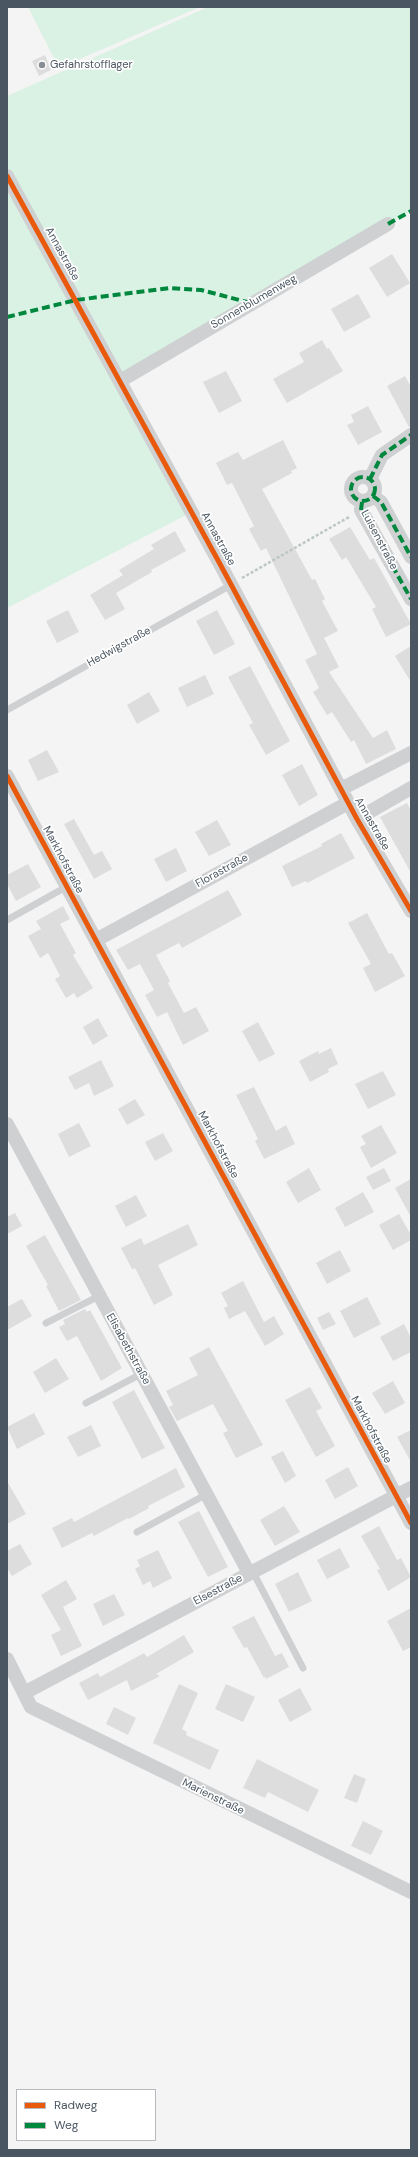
<!DOCTYPE html>
<meta charset="utf-8">
<style>
body{margin:0}
#map{position:relative;width:418px;height:2157px;overflow:hidden;background:#f4f4f4;font-family:"DM Sans",sans-serif}
canvas{display:block}
.frame{position:absolute;inset:0;border:8px solid #4a5661;pointer-events:none}
.legend{position:absolute;left:16px;top:2089px;width:140px;height:52px;box-sizing:border-box;background:#fff;border:1px solid #b7bbc0;margin:0;padding:5px 7px;list-style:none;font-size:12px;color:#4a5661}
.legend li{display:flex;align-items:center;gap:8px;height:20px}
.legend b{width:20px;border:1px solid #b7bbc0}
</style>
<div id="map">
<canvas width="418" height="2157"></canvas>
<div class="frame"></div>
<ul class="legend">
<li><b style="height:5px;background:#e8590c"></b>Radweg</li>
<li><b style="height:5px;background:#00873e"></b>Weg</li>
</ul>
</div>
<script>
const g = document.querySelector('canvas').getContext('2d');
g.lineJoin = 'round';
function fillPath(path, color) {
  g.fillStyle = color;
  g.fill(path, 'evenodd');
}
function shape(rows) {
  const path = new Path2D();
  for (const r of rows) {
    if (r.length === 3) {
      path.moveTo(r[0] + r[2], r[1]);
      path.arc(r[0], r[1], r[2], 0, 2 * Math.PI);
      continue;
    }
    path.moveTo(r[0], r[1]);
    for (let i = 2; i < r.length; i += 2) path.lineTo(r[i], r[i + 1]);
  }
  return path;
}
function trace(path, color, width, dash) {
  g.strokeStyle = color;
  g.lineWidth = width;
  g.lineCap = dash ? 'butt' : 'round';
  g.setLineDash(dash || []);
  g.stroke(path);
}
function label(font, color, halo, rows, align = 'center') {
  g.font = font + ' "DM Sans",sans-serif';
  g.lineWidth = 3.5;
  g.setLineDash([]);
  g.textBaseline = 'middle';
  g.strokeStyle = halo;
  g.fillStyle = color;
  for (const [text, x, y, turn = 0] of rows) {
    g.save();
    g.translate(x, y);
    g.rotate((+turn || 0) * Math.PI / 180);
    g.textAlign = isNaN(turn) ? turn : align;
    if (halo) g.strokeText(text, 0, 0);
    g.fillText(text, 0, 0);
    g.restore();
  }
}
fillPath(shape([
 [28,7,200,7,59,68],
 [208,7,411,7,411,211,120,381,192,512,7,608,7,96]
]), '#d9f2e3');
fillPath(shape([
 [45,55,51,70,39,76,32,61],
 [392,254,410,283,387,297,369,268],
 [358,294,371,317,344,332,331,309],
 [322,340,327,349,329,348,343,371,287,403,273,379,304,362,299,353],
 [226,371,242,401,219,413,203,382],
 [405,376,411,387,411,427,409,427,387,386],
 [368,406,382,432,358,445,347,425,354,422,351,415],
 [283,440,297,468,291,471,292,473,262,489,312,580,315,579,325,599,322,601,338,631,324,638,339,667,329,672,373,738,387,730,396,749,366,764,354,740,351,742,332,712,327,715,313,692,319,688,305,660,317,654,266,548,261,551,249,529,254,526,232,483,227,485,216,463,238,452,243,460],
 [350,527,370,560,374,558,411,624,386,637,372,609,376,607,346,557,342,560,329,539],
 [175,531,186,551,151,570,152,572,116,593,125,609,105,620,90,595,123,575,119,570,154,549,151,545],
 [68,610,79,632,57,643,46,621],
 [217,610,235,644,214,655,196,621],
 [411,646,411,682,395,656],
 [250,666,290,741,266,755,249,725,253,723,228,677],
 [205,675,214,694,187,707,178,688],
 [149,692,160,711,137,724,127,705],
 [47,750,59,772,38,781,28,760],
 [302,764,318,795,299,806,282,775],
 [407,803,411,811,411,873,380,817],
 [74,819,94,855,102,851,112,869,94,879,64,824],
 [217,820,231,845,209,856,195,832],
 [341,833,355,858,307,883,306,881,292,887,282,866,322,846,321,844],
 [176,848,187,871,166,882,154,859],
 [28,864,41,887,16,901,7,884,7,875],
 [228,890,242,915,182,948,179,943,156,955,170,981,168,983,184,1013,196,1007,209,1031,183,1045,167,1012,157,1017,145,995,154,990,140,964,128,970,116,950],
 [63,906,70,919,60,924,76,953,73,955,93,988,77,998,74,993,66,998,55,979,60,976,48,953,40,958,28,936,41,929,36,921],
 [367,913,389,954,392,953,405,976,375,992,363,968,371,964,348,923],
 [98,1018,108,1036,93,1045,83,1027],
 [258,1022,275,1054,259,1062,242,1031],
 [331,1048,338,1064,328,1069,329,1072,310,1082,299,1061,318,1051,319,1054],
 [101,1060,114,1086,94,1096,89,1083,75,1090,68,1077],
 [383,1071,396,1095,368,1109,355,1084],
 [254,1087,276,1131,286,1125,295,1144,264,1159,255,1141,258,1139,236,1095],
 [135,1099,145,1115,127,1125,118,1109],
 [79,1123,91,1146,69,1157,58,1134],
 [381,1125,397,1153,371,1168,360,1147,366,1144,361,1136],
 [163,1133,173,1151,155,1161,145,1142],
 [309,1168,321,1190,298,1203,286,1182],
 [384,1168,391,1181,373,1190,366,1177],
 [411,1179,411,1217,395,1188],
 [363,1192,374,1212,345,1227,335,1208],
 [136,1195,147,1216,126,1227,115,1206],
 [15,1213,22,1226,7,1234,7,1217],
 [399,1214,411,1235,411,1240,393,1250,379,1225],
 [188,1224,198,1245,158,1265,173,1295,154,1305,135,1268,132,1269,121,1248,141,1238,144,1245],
 [45,1235,81,1300,59,1311,46,1286,48,1285,26,1246],
 [340,1250,351,1271,327,1284,316,1263],
 [243,1281,264,1322,274,1316,284,1334,265,1346,245,1311,229,1319,224,1308,228,1306,221,1293],
 [367,1297,381,1324,354,1338,340,1311],
 [22,1299,32,1316,7,1330,7,1307],
 [85,1309,87,1312,90,1310,122,1368,101,1381,77,1336,67,1341,59,1327,65,1324,63,1320],
 [329,1312,336,1324,323,1330,317,1318],
 [404,1324,411,1338,411,1352,393,1361,380,1337],
 [209,1347,263,1445,236,1458,223,1433,228,1431,213,1404,177,1421,169,1407,173,1405,166,1391,198,1375,189,1358],
 [56,1358,69,1379,45,1393,33,1372],
 [393,1381,405,1403,385,1414,372,1393],
 [310,1387,322,1408,316,1411,335,1446,316,1457,285,1400],
 [134,1390,165,1448,142,1459,112,1402],
 [34,1413,45,1434,17,1449,7,1427],
 [91,1425,101,1446,78,1457,67,1437],
 [411,1430,411,1462,397,1437],
 [283,1451,296,1476,285,1483,271,1457],
 [348,1467,358,1486,335,1499,325,1480],
 [176,1468,185,1487,148,1506,149,1508,129,1519,128,1518,94,1536,92,1533,62,1548,52,1528,72,1518,74,1522],
 [7,1481,26,1514,7,1524],
 [284,1506,300,1532,275,1546,260,1520],
 [199,1511,228,1567,208,1577,178,1522],
 [379,1526,397,1560,401,1558,411,1577,388,1591,377,1570,380,1569,361,1536],
 [20,1544,32,1564,12,1576,7,1568,7,1551],
 [340,1548,350,1567,327,1579,317,1560],
 [158,1550,172,1578,153,1588,150,1581,143,1585,135,1569,140,1566,137,1560],
 [298,1572,312,1601,289,1612,275,1584],
 [66,1580,77,1599,63,1607,82,1646,61,1656,51,1635,61,1630,41,1595],
 [114,1594,125,1615,103,1626,93,1604],
 [411,1608,411,1647,403,1651,387,1621],
 [254,1616,275,1656,282,1653,289,1667,266,1679,265,1676,264,1678,247,1647,244,1648,232,1627],
 [184,1635,194,1652,156,1674,160,1676,131,1691,127,1680,88,1700,79,1683,98,1673,100,1677,144,1653,147,1657],
 [179,1684,198,1693,182,1729,187,1732,186,1735,219,1750,210,1770,153,1743],
 [226,1684,255,1697,243,1722,215,1709],
 [300,1688,312,1710,290,1722,278,1700],
 [114,1707,136,1718,128,1735,106,1724],
 [257,1759,319,1790,308,1812,268,1792,265,1798,243,1788],
 [354,1774,366,1779,357,1803,344,1798],
 [363,1821,383,1831,371,1855,351,1846]
]), '#ddddde');
trace(shape([
 [242,578,349,517]
]), '#bcc7c4', 2.5, [3, 2]);
trace(shape([
 [7,710,231,585],
 [7,920,66,887],
 [46,1323,99,1296],
 [86,1403,141,1374],
 [137,1532,207,1494],
 [253,1572,303,1668]
]), '#ced0d2', 7);
trace(shape([
 [7,176,220,564,357,819,411,911],
 [120,381,388,224],
 [363,489,12],
 [370,479,382,455,411,435],
 [373,496,381,502,411,557],
 [362,502,361,510,411,599],
 [7,776,411,1523],
 [341,789,411,753],
 [357,819,411,788],
 [96,940,348,803],
 [7,1124,249,1573],
 [7,1659,31,1707,411,1892],
 [24,1693,411,1488]
]), '#ced0d2', 14);
trace(shape([
 [388,224,411,211],
 [7,317,76,300,170,288,201,290,251,303],
 [363,489,12],
 [370,479,382,455,411,435],
 [373,496,381,502,411,557],
 [362,502,361,510,411,599]
]), '#00873e', 4, [8, 4]);
trace(shape([
 [7,176,220,564,357,819,411,911],
 [7,776,411,1523]
]), '#e8590c', 5);
for (const [x, y, r, color] of [
 [42,65,4,"#868d94"]
]) {
  const dot = new Path2D();
  dot.arc(x, y, r, 0, 2 * Math.PI);
  g.fillStyle = color;
  g.fill(dot);
  trace(dot, '#fff', 1.5);
}
label('11px', '#4a5661', '#fff', [
 ["Gefahrstofflager",50,65]
], 'left');
label('11px', '#4a5661', '#fff', [
 ["Annastraße",62,254,61],
 ["Sonnenblumenweg",254,302,-30],
 ["Annastraße",218,539,61],
 ["Luisenstraße",379,540,62],
 ["Hedwigstraße",119,647,-29],
 ["Annastraße",372,824,60],
 ["Markhofstraße",63,860,62],
 ["Florastraße",222,871,-29],
 ["Markhofstraße",218,1145,62],
 ["Elisabethstraße",128,1349,61],
 ["Markhofstraße",371,1430,62],
 ["Elsestraße",218,1590,-28],
 ["Marienstraße",213,1797,26]
]);
</script>
